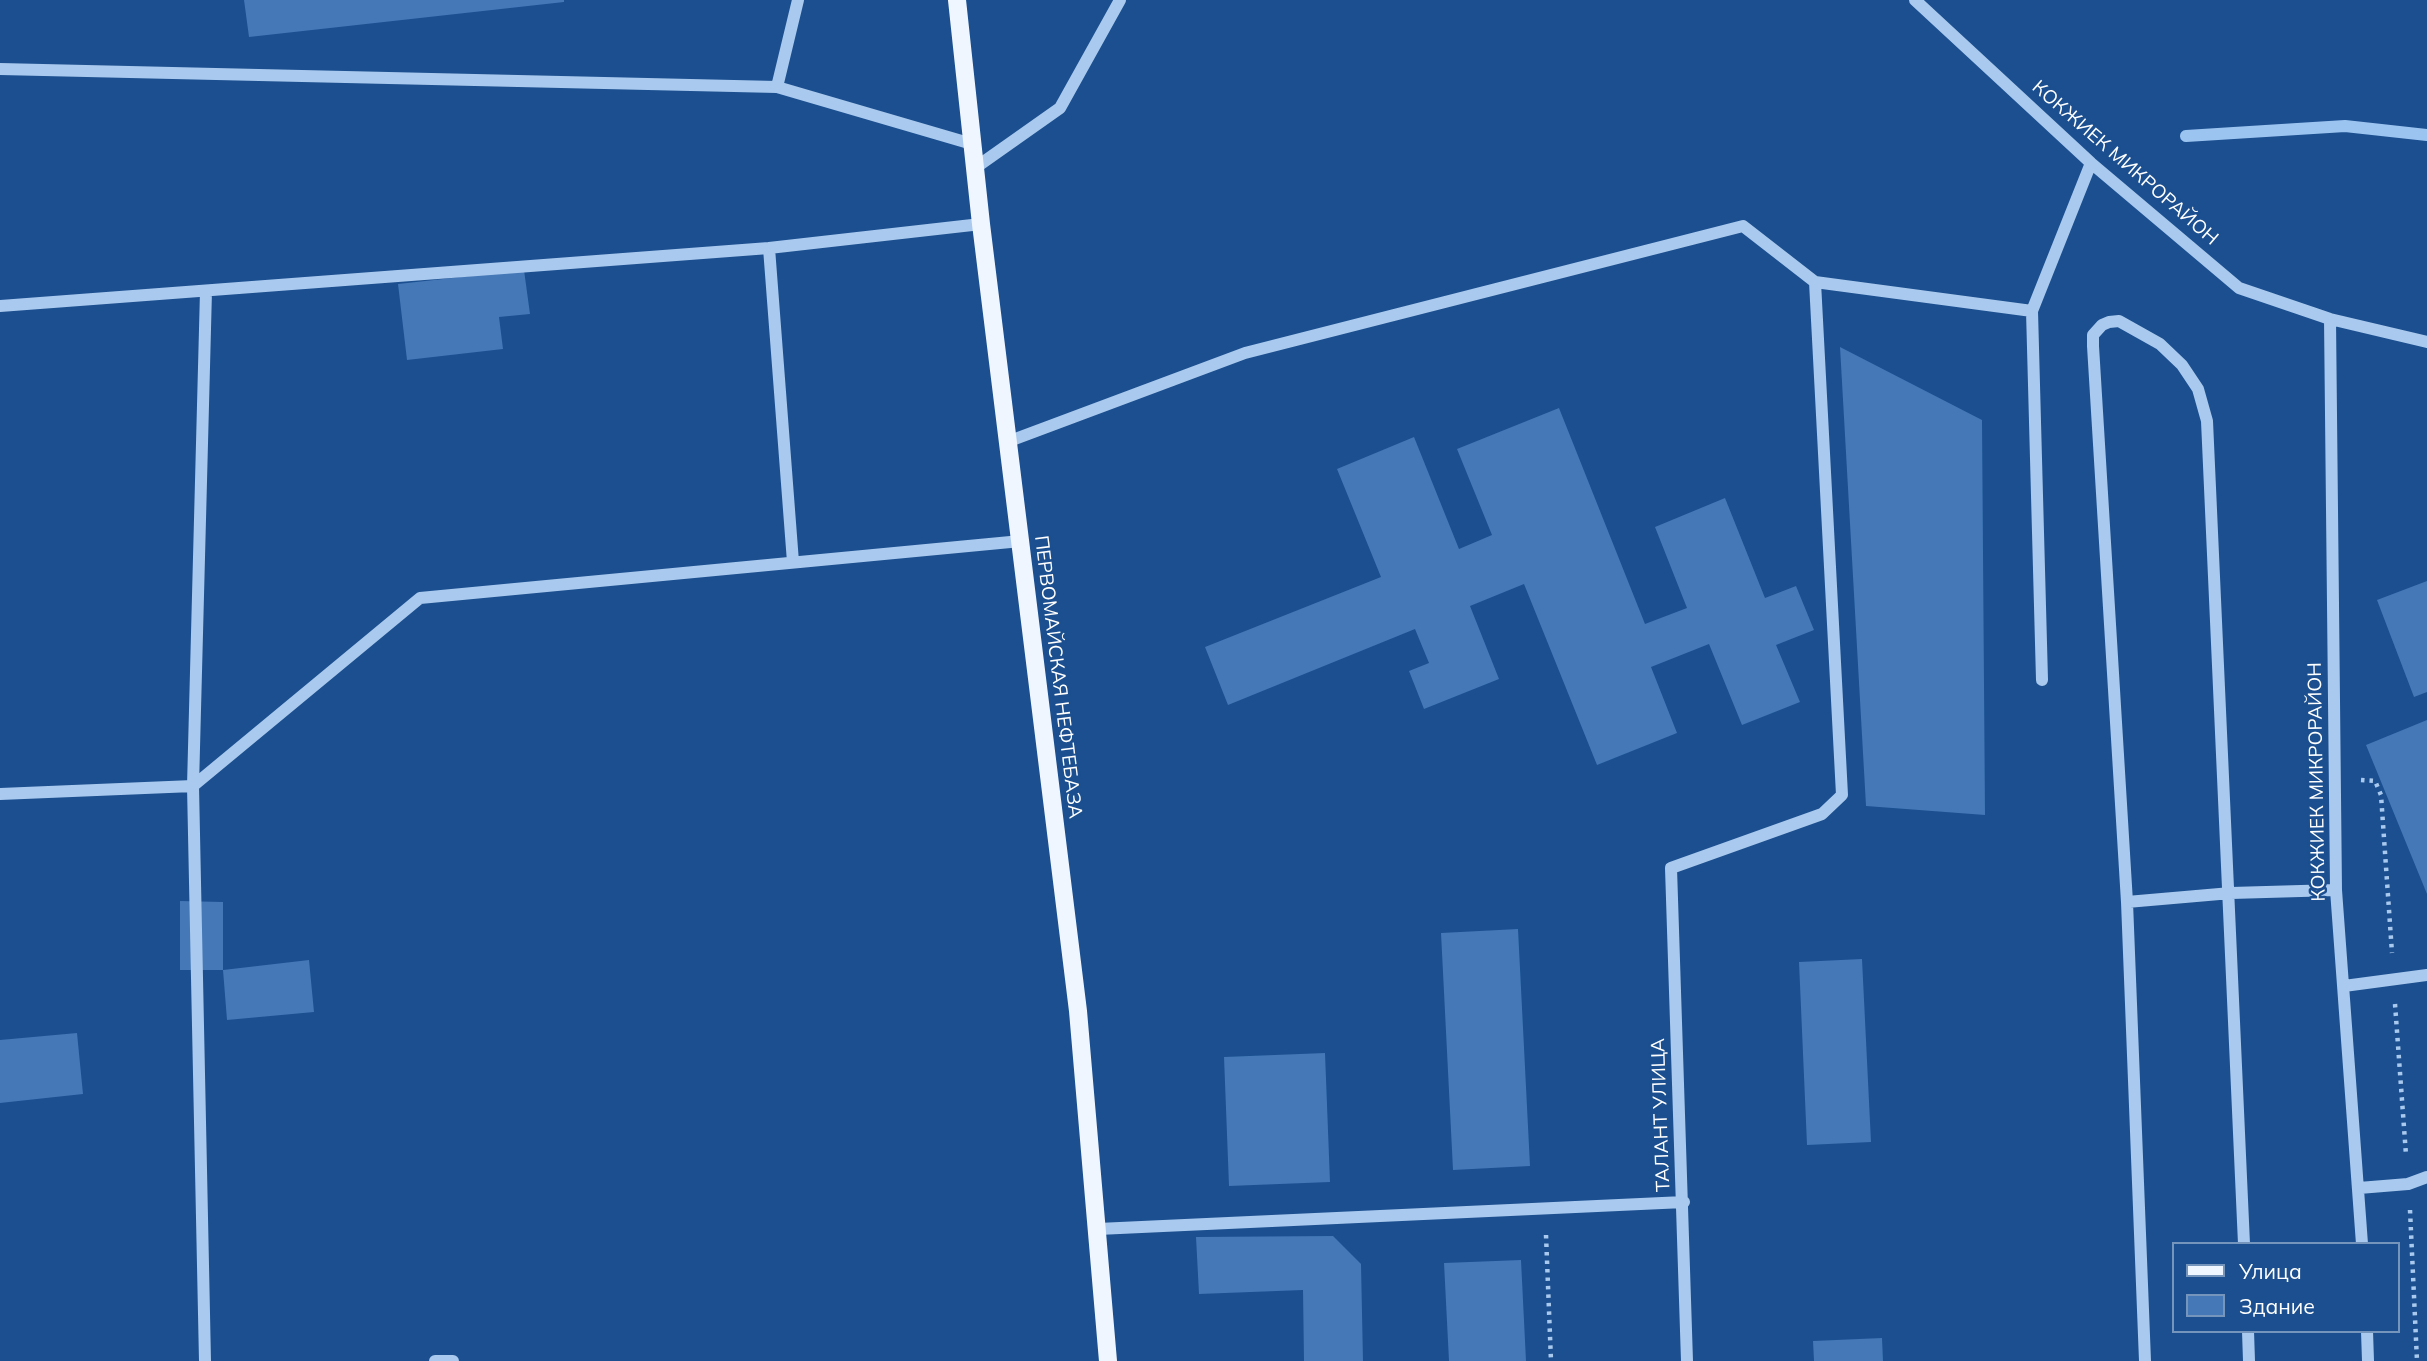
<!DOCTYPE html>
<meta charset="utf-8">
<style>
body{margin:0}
#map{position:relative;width:2427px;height:1361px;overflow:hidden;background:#1b4f8f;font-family:Mulish,sans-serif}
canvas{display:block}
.legend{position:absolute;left:2172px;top:1242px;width:228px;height:91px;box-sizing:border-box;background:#1b4f8f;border:2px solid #7695bc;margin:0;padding:9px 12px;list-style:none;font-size:21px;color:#fff}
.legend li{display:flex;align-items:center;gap:14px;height:35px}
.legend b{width:35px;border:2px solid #7695bc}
</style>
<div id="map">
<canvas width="2427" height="1361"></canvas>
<ul class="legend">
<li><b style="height:9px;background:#f0f6ff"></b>Улица</li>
<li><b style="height:19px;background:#4478b7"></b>Здание</li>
</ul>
</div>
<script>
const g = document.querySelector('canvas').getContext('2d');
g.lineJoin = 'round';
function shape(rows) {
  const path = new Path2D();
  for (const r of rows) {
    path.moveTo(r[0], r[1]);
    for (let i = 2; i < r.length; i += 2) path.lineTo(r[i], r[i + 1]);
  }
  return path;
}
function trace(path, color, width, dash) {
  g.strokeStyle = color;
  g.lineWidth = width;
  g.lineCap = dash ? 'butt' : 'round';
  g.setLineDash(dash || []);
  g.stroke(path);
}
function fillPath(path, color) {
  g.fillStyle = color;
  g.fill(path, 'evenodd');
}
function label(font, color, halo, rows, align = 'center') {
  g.font = font + ' Mulish,sans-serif';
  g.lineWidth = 5;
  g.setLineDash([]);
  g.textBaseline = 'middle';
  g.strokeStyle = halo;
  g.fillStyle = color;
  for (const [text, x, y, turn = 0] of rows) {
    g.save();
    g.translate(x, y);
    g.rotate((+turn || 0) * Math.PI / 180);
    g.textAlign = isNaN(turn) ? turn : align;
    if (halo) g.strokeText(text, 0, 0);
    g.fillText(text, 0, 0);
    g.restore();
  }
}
trace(shape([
 [2186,136,2345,126,2427,135]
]), '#9cc4f0', 12);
fillPath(shape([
 [244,0,564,0,564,2,249,37],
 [524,270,530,314,499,317,503,349,407,360,398,284],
 [1840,347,1982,420,1985,815,1866,806],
 [1559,408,1645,624,1687,608,1655,527,1725,498,1765,598,1796,586,1814,630,1776,645,1800,702,1742,725,1709,644,1651,667,1677,733,1597,765,1524,584,1470,606,1499,679,1424,709,1409,671,1429,663,1415,629,1228,705,1205,647,1381,577,1337,469,1414,437,1459,549,1492,535,1457,449],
 [2427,581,2427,692,2414,697,2377,600],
 [2427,720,2427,894,2366,745],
 [180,901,223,902,223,970,180,970],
 [1518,929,1530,1166,1453,1170,1441,933],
 [1862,959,1871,1142,1807,1145,1799,962],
 [309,960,314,1012,227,1020,223,970],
 [77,1033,83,1094,0,1103,0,1040],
 [1325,1053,1330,1182,1229,1186,1224,1057],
 [1333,1236,1361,1264,1363,1361,1304,1361,1303,1290,1199,1294,1196,1237],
 [1521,1260,1526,1361,1449,1361,1444,1263],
 [1882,1338,1883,1361,1814,1361,1813,1341]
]), '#4478b7');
trace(shape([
 [2361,780,2375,781,2381,795,2392,953],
 [2395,1004,2406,1155],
 [2410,1210,2417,1361],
 [1546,1235,1551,1361]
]), '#a9c9ee', 4.5, [3.5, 5]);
trace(shape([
 [1915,0,2091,163,2239,288,2330,319,2427,342],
 [0,69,777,87,972,144],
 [777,87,798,0],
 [975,168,1060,108,1120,0],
 [769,248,981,224],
 [0,306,769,248,793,562],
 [2330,319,2336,890,2362,1244],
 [1007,442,1245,353,1743,226,1815,282,2032,311],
 [2042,680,2032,311,2091,163],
 [0,794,193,786,420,598,1021,541],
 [2127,902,2231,893,2336,890],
 [2344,986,2427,975],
 [2359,1188,2408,1184,2427,1177],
 [1098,1229,1684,1202],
 [2248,1331,2249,1361],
 [2367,1331,2368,1361],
 [205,1361,193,786,206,291],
 [435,1361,453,1361],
 [1687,1361,1671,868,1822,814,1842,795,1815,282],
 [2145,1361,2127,902,2093,346,2093,335,2102,325,2109,322,2119,321,2160,344,2182,365,2198,389,2207,421,2244,1244]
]), '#a9c9ee', 12);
trace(shape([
 [957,0,981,224,1078,1011,1108,1361]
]), '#f0f6ff', 18);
label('19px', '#fff', '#1b4f8f', [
 ["КОКЖИЕК МИКРОРАЙОН",2125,163,41],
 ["ПЕРВОМАЙСКАЯ НЕФТЕБАЗА",1058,677,83],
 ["КОКЖИЕК МИКРОРАЙОН",2317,782,-91],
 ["ТАЛАНТ УЛИЦА",1661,1115,-92]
]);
</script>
